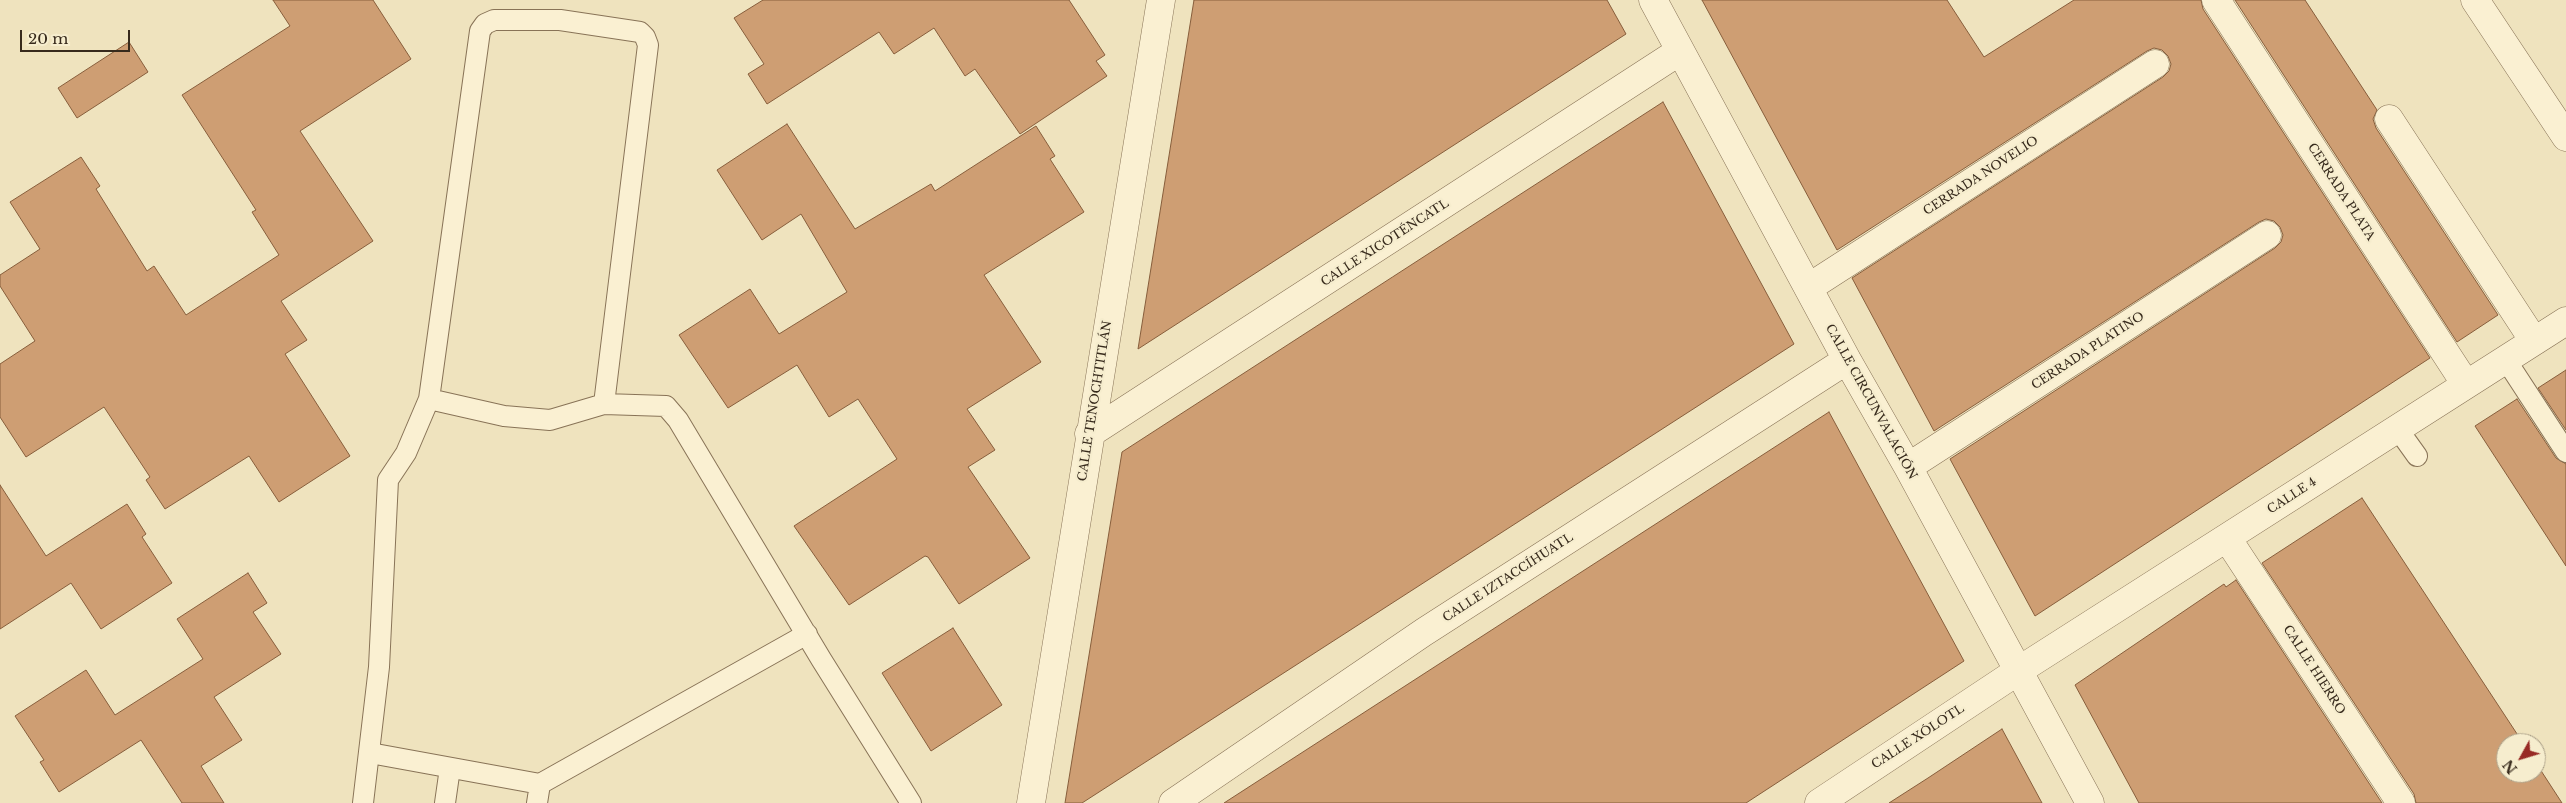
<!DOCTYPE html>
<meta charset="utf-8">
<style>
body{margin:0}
#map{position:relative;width:2566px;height:803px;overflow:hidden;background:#efe3be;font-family:"Libre Baskerville",serif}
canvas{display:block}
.north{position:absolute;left:2496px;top:733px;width:50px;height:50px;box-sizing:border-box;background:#f6edce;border:1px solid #aa9f87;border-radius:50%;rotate:231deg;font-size:14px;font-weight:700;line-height:20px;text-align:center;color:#372a1c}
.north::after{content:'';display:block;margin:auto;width:18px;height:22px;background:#982a25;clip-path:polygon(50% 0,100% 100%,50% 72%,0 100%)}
.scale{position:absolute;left:20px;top:30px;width:110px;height:22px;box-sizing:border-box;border:2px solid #372a1c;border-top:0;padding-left:6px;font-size:15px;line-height:18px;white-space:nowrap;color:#372a1c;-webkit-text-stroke:4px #f6edce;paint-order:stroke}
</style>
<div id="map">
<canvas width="2566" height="803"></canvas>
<div class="north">N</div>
<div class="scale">20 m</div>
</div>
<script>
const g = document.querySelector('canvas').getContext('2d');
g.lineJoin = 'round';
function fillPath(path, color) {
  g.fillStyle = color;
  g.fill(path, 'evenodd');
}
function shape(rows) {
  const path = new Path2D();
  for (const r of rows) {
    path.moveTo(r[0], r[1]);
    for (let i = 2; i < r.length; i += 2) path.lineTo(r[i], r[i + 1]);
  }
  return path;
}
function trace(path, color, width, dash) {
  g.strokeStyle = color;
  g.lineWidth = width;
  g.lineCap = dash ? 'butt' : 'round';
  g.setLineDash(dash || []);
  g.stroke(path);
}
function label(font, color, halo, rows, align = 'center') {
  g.font = font + ' "Libre Baskerville",serif';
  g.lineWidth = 4.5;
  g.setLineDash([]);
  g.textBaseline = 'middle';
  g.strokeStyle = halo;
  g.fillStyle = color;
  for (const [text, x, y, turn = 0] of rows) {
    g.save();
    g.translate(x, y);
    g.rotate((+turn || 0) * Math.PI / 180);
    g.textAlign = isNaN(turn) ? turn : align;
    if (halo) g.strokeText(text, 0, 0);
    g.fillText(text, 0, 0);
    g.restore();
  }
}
const building = shape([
 [273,0,373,0,411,59,300,131,373,241,281,301,307,340,285,354,350,456,279,502,249,456,165,509,146,480,150,477,104,407,26,457,0,417,0,364,35,341,0,286,0,275,40,249,10,202,81,157,100,186,96,189,147,271,154,266,186,315,279,255,252,212,256,210,182,95,290,26,273,0],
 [763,0,1069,0,1105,55,1096,61,1107,76,1020,134,975,69,965,76,934,28,894,54,879,32,767,104,748,74,764,64,734,18,763,0],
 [1194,0,1607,0,1626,34,1138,349,1194,0],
 [1702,0,1947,0,1984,57,2074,0,2201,0,2203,9,2430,358,2035,616,1950,459,2275,248,2281,242,2283,235,2280,227,2274,221,2266,219,2259,222,1934,431,1852,278,2163,77,2169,71,2171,64,2168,56,2162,50,2154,48,2147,51,1837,250,1702,0],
 [2235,0,2305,0,2377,110,2373,119,2376,128,2498,315,2457,342,2235,0],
 [129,42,148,72,77,118,58,88,129,42],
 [1663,102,1794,344,1082,803,1065,803,1122,452,1663,102],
 [787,124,855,229,931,184,935,191,1036,126,1055,156,1050,159,1084,212,984,275,1041,362,967,409,995,450,968,467,1030,558,959,604,928,557,925,556,849,605,794,526,897,459,858,399,829,417,797,365,728,408,679,335,750,289,779,334,847,292,801,214,762,240,717,170,787,124],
 [2566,370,2566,430,2538,388,2566,370],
 [2517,399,2556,458,2566,464,2566,566,2475,426,2517,399],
 [1829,412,1964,661,1746,803,1224,803,1829,412],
 [0,485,46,556,127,504,146,534,142,537,172,583,101,629,71,583,0,629,0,485],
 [2362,498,2523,743,2506,743,2506,773,2536,773,2536,763,2562,803,2416,803,2414,794,2262,563,2362,498],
 [248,573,267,603,253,612,281,654,214,697,242,740,201,766,224,803,182,803,141,740,59,792,40,762,44,760,15,716,86,670,115,715,203,659,177,619,248,573],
 [2236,580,2382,803,2139,803,2075,685,2224,584,2226,587,2236,580],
 [953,628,1002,705,931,751,882,673,953,628],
 [2002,729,2042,803,1889,803,1928,778,2002,729]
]);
fillPath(building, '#ce9e73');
trace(building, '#875e3c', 1);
const lane = shape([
 [2506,360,2566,452],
 [429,399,504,416,550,420,604,404,666,406,678,420,821,659,911,803],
 [2397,428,2417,456],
 [370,753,540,784,807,634],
 [363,803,379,667,388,480,406,453,429,399,480,31,485,24,494,20,560,20,640,32,645,37,648,45,604,404],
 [445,803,450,768],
 [537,803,540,784]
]);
const street = shape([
 [1653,0,1847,360,1908,467,2090,803],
 [2216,0,2465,383],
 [2475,0,2566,137],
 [2389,119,2534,341],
 [1808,288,2155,64],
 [1089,434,1680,51],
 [1908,467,2267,235],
 [2227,538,2401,803],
 [1031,803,1161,0],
 [1173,803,1424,632,1847,360],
 [1819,803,2018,671,2566,321]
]);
trace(lane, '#887357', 22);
trace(street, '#887357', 29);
trace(lane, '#faf0d2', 20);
trace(street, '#faf0d2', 28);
label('12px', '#372a1c', '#f6edce', [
 ["CERRADA NOVELIO",1981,176,-33],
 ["CERRADA PLATA",2341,192,57],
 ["CALLE XICOTÉNCATL",1385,243,-33],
 ["CERRADA PLATINO",2088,351,-33],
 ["CALLE TENOCHTITLÁN",1095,401,-81],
 ["CALLE CIRCUNVALACIÓN",1871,402,61],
 ["CALLE 4",2292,496,-33],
 ["CALLE IZTACCÍHUATL",1508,578,-33],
 ["CALLE HIERRO",2314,670,57],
 ["CALLE XÓLOTL",1918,737,-33]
]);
</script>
